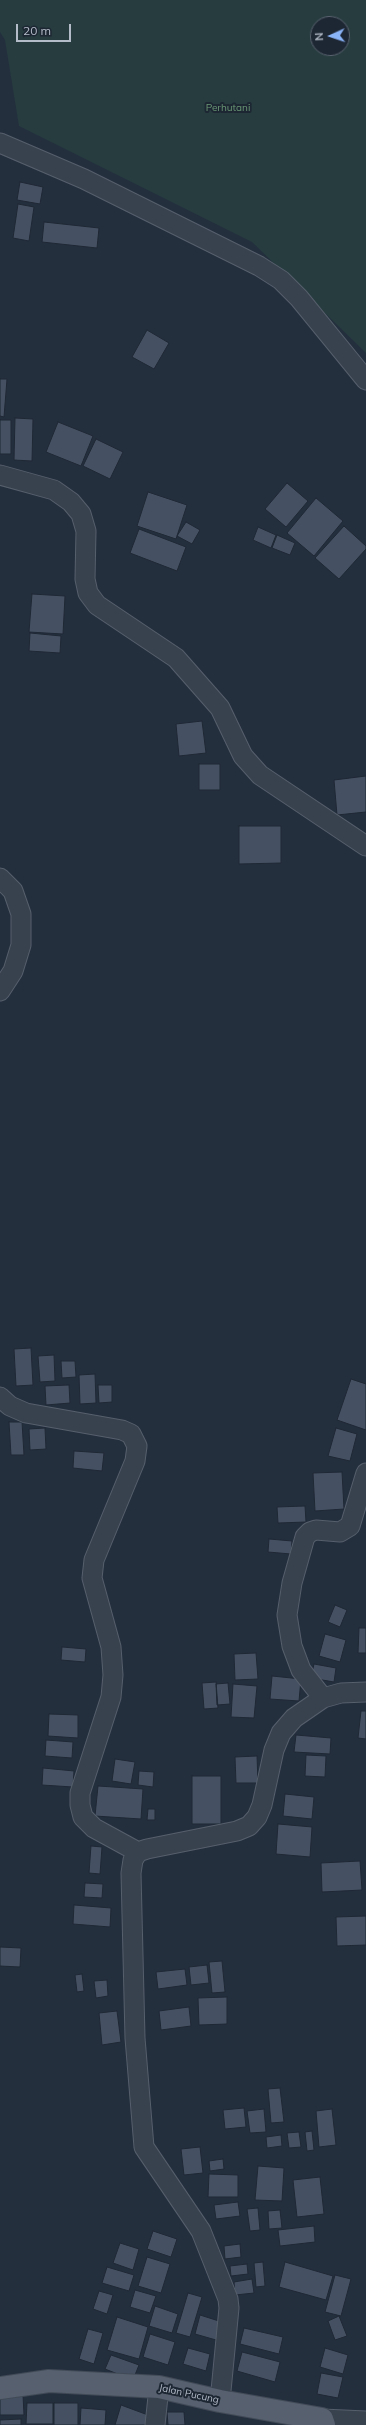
<!DOCTYPE html>
<style>
body{margin:0}
#map{position:relative;width:366px;height:2425px;overflow:hidden;background:#242f3e;font-family:Mulish,sans-serif}
canvas{display:block}
.north{position:absolute;left:310px;top:16px;width:40px;height:40px;box-sizing:border-box;background:#1d2633;border:1px solid #59626f;border-radius:50%;rotate:267deg;font-size:11px;font-weight:700;line-height:16px;text-align:center;color:#b4bcc9}
.north::after{content:'';display:block;margin:auto;width:14px;height:18px;background:#8ab4f8;clip-path:polygon(50% 0,100% 100%,50% 72%,0 100%)}
.scale{position:absolute;left:16px;top:24px;width:55px;height:18px;box-sizing:border-box;border:2px solid #b4bcc9;border-top:0;padding-left:5px;font-size:12px;line-height:14px;white-space:nowrap;color:#b4bcc9;-webkit-text-stroke:3px #1d2633;paint-order:stroke}
</style>
<div id="map">
<canvas width="366" height="2425"></canvas>
<div class="north">N</div>
<div class="scale">20 m</div>
</div>
<script>
const g = document.querySelector('canvas').getContext('2d');
g.lineJoin = 'round';
function fillPath(path, color) {
  g.fillStyle = color;
  g.fill(path, 'evenodd');
}
function shape(rows) {
  const path = new Path2D();
  for (const r of rows) {
    path.moveTo(r[0], r[1]);
    for (let i = 2; i < r.length; i += 2) path.lineTo(r[i], r[i + 1]);
  }
  return path;
}
function trace(path, color, width, dash) {
  g.strokeStyle = color;
  g.lineWidth = width;
  g.lineCap = dash ? 'butt' : 'round';
  g.setLineDash(dash || []);
  g.stroke(path);
}
function label(font, color, halo, rows, align = 'center') {
  g.font = font + ' Mulish,sans-serif';
  g.lineWidth = 4;
  g.setLineDash([]);
  g.textBaseline = 'middle';
  g.strokeStyle = halo;
  g.fillStyle = color;
  for (const [text, x, y, turn = 0] of rows) {
    g.save();
    g.translate(x, y);
    g.rotate((+turn || 0) * Math.PI / 180);
    g.textAlign = isNaN(turn) ? turn : align;
    if (halo) g.strokeText(text, 0, 0);
    g.fillText(text, 0, 0);
    g.restore();
  }
}
fillPath(shape([
 [0,0,366,0,366,353,252,242,19,126,5,40,0,32],
 [318,24,342,24,342,48,318,48]
]), '#263c3f');
const building = shape([
 [20,182,43,187,40,204,17,200,20,182],
 [18,204,34,207,29,241,13,238,18,204],
 [44,222,99,228,97,248,42,242,44,222],
 [147,330,169,343,154,369,132,357,147,330],
 [0,379,7,379,4,417,0,416,0,379],
 [15,418,33,419,32,461,14,460,15,418],
 [0,420,11,420,11,454,0,454,0,420],
 [58,422,93,436,81,466,46,452,58,422],
 [96,439,123,452,110,479,83,466,96,439],
 [287,483,308,501,286,527,265,509,287,483],
 [148,492,187,505,176,539,137,526,148,492],
 [316,498,343,521,314,556,287,533,316,498],
 [186,522,200,530,192,544,177,536,186,522],
 [344,526,366,546,366,549,339,579,315,558,344,526],
 [258,527,276,535,271,548,253,540,258,527],
 [139,529,186,547,177,571,130,553,139,529],
 [277,535,295,543,290,555,272,548,277,535],
 [32,594,65,596,63,634,29,632,32,594],
 [30,633,61,636,60,653,29,651,30,633],
 [202,721,206,753,179,756,176,724,202,721],
 [199,764,220,764,220,790,199,790,199,764],
 [366,776,366,812,337,815,334,780,366,776],
 [239,826,281,826,281,863,239,864,239,826],
 [31,1348,33,1385,16,1386,14,1349,31,1348],
 [54,1355,55,1381,40,1382,38,1356,54,1355],
 [61,1361,75,1361,76,1377,62,1378,61,1361],
 [95,1374,96,1403,80,1404,79,1375,95,1374],
 [351,1379,366,1384,366,1430,337,1420,351,1379],
 [69,1385,70,1403,46,1405,45,1386,69,1385],
 [98,1385,112,1385,112,1402,99,1403,98,1385],
 [9,1422,22,1422,24,1455,11,1455,9,1422],
 [45,1428,46,1449,30,1450,29,1429,45,1428],
 [336,1428,357,1434,350,1461,328,1456,336,1428],
 [74,1451,104,1453,102,1471,73,1468,74,1451],
 [342,1472,344,1509,315,1511,313,1473,342,1472],
 [305,1506,306,1522,278,1523,277,1507,305,1506],
 [269,1539,292,1541,291,1554,268,1552,269,1539],
 [335,1605,347,1610,340,1627,328,1622,335,1605],
 [359,1628,366,1628,366,1653,358,1653,359,1628],
 [325,1634,346,1640,340,1662,319,1656,325,1634],
 [62,1647,86,1649,85,1662,61,1660,62,1647],
 [256,1653,258,1679,235,1680,234,1654,256,1653],
 [314,1664,336,1668,334,1682,311,1678,314,1664],
 [272,1676,301,1679,299,1701,270,1699,272,1676],
 [216,1682,218,1708,204,1709,202,1683,216,1682],
 [228,1683,230,1704,217,1705,216,1684,228,1683],
 [233,1684,257,1686,254,1718,231,1717,233,1684],
 [361,1711,366,1711,366,1739,358,1738,361,1711],
 [49,1714,78,1715,78,1738,48,1736,49,1714],
 [296,1735,331,1738,330,1754,294,1752,296,1735],
 [46,1740,73,1742,72,1758,45,1756,46,1740],
 [306,1755,326,1756,325,1777,305,1776,306,1755],
 [257,1756,258,1783,236,1783,235,1757,257,1756],
 [115,1759,135,1762,131,1784,112,1781,115,1759],
 [43,1768,74,1771,73,1787,42,1785,43,1768],
 [139,1771,154,1772,153,1787,138,1785,139,1771],
 [192,1776,221,1776,221,1824,192,1824,192,1776],
 [98,1786,143,1789,141,1819,95,1816,98,1786],
 [285,1794,314,1797,312,1819,283,1816,285,1794],
 [148,1809,155,1809,155,1820,147,1820,148,1809],
 [278,1824,312,1827,310,1857,276,1854,278,1824],
 [91,1846,102,1847,100,1874,89,1873,91,1846],
 [360,1861,362,1890,322,1892,321,1863,360,1861],
 [85,1883,103,1884,102,1898,84,1897,85,1883],
 [74,1905,111,1908,110,1927,73,1924,74,1905],
 [366,1916,366,1945,337,1946,336,1917,366,1916],
 [0,1947,21,1948,20,1967,0,1966,0,1947],
 [222,1961,225,1992,212,1993,209,1962,222,1961],
 [207,1965,209,1983,191,1985,189,1967,207,1965],
 [185,1969,187,1985,158,1989,156,1972,185,1969],
 [82,1974,84,1991,77,1992,75,1975,82,1974],
 [107,1980,108,1996,96,1998,94,1981,107,1980],
 [227,1997,227,2024,199,2025,198,1998,227,1997],
 [189,2007,191,2026,161,2030,159,2011,189,2007],
 [117,2011,121,2042,102,2045,99,2013,117,2011],
 [280,2088,284,2122,271,2123,268,2089,280,2088],
 [244,2108,246,2127,225,2129,223,2110,244,2108],
 [264,2109,266,2132,250,2133,247,2111,264,2109],
 [332,2109,336,2145,319,2147,316,2111,332,2109],
 [312,2131,314,2150,307,2151,305,2132,312,2131],
 [299,2132,301,2147,289,2148,287,2133,299,2132],
 [281,2135,282,2146,267,2148,266,2137,281,2135],
 [200,2147,203,2173,184,2175,181,2149,200,2147],
 [223,2159,224,2169,210,2171,209,2161,223,2159],
 [258,2166,284,2168,282,2201,255,2200,258,2166],
 [209,2174,238,2175,238,2197,208,2197,209,2174],
 [320,2177,324,2214,297,2217,293,2180,320,2177],
 [238,2202,240,2216,216,2219,214,2205,238,2202],
 [258,2208,260,2230,250,2231,247,2209,258,2208],
 [280,2210,282,2228,269,2229,268,2211,280,2210],
 [314,2226,315,2242,280,2246,278,2230,314,2226],
 [153,2231,177,2239,171,2257,147,2249,153,2231],
 [120,2243,139,2249,133,2270,113,2263,120,2243],
 [240,2244,241,2257,225,2259,224,2246,240,2244],
 [147,2257,170,2264,161,2293,138,2286,147,2257],
 [263,2262,265,2286,256,2287,254,2263,263,2262],
 [285,2262,333,2276,326,2300,279,2287,285,2262],
 [247,2264,248,2274,231,2276,230,2266,247,2264],
 [107,2267,134,2275,129,2291,102,2283,107,2267],
 [335,2275,351,2279,341,2316,325,2312,335,2275],
 [252,2279,254,2293,235,2295,234,2282,252,2279],
 [135,2290,156,2296,150,2313,130,2307,135,2290],
 [99,2291,113,2295,107,2314,93,2309,99,2291],
 [188,2293,202,2297,190,2337,176,2333,188,2293],
 [155,2306,178,2314,172,2333,149,2326,155,2306],
 [200,2315,222,2322,216,2340,195,2334,200,2315],
 [339,2316,347,2336,335,2340,328,2321,339,2316],
 [117,2317,148,2327,139,2359,107,2350,117,2317],
 [244,2328,283,2337,279,2354,240,2344,244,2328],
 [88,2329,103,2333,94,2364,79,2359,88,2329],
 [150,2334,175,2342,168,2365,143,2357,150,2334],
 [188,2348,210,2354,206,2371,183,2364,188,2348],
 [325,2348,348,2355,343,2374,320,2367,325,2348],
 [242,2352,280,2362,275,2382,237,2371,242,2352],
 [111,2355,139,2365,133,2380,105,2369,111,2355],
 [321,2373,343,2377,338,2398,317,2394,321,2373],
 [0,2395,23,2395,24,2415,0,2415,0,2395],
 [27,2403,53,2403,53,2424,26,2424,27,2403],
 [54,2403,78,2403,78,2425,54,2425,54,2403],
 [121,2405,148,2415,145,2425,115,2425,121,2405],
 [81,2408,106,2410,105,2425,80,2425,81,2408],
 [167,2412,184,2412,185,2425,168,2425,167,2412],
 [21,2419,21,2425,0,2425,0,2420,21,2419]
]);
fillPath(building, '#455162');
trace(building, '#1f2835', 1);
const minor = shape([
 [0,143,84,179,259,266,281,280,299,298,366,380],
 [0,475,54,490,71,502,81,514,86,531,85,579,88,593,97,605,176,658,220,708,243,756,260,775,366,846],
 [0,878,13,891,21,914,21,945,13,971,0,991],
 [0,1397,10,1406,26,1413,122,1430,131,1434,137,1446,135,1461,94,1560,92,1578,111,1647,113,1675,111,1697,80,1793,80,1805,83,1817,94,1828,138,1852],
 [323,1698,301,1670,292,1646,287,1615,292,1583,305,1537,310,1532,316,1530,340,1532,350,1526,366,1473],
 [220,2401,229,2308,228,2299,201,2231,144,2147,135,2038,131,1873,133,1860,138,1852,147,1849,237,1831,249,1826,257,1817,262,1805,274,1750,281,1733,294,1718,323,1698,341,1693,366,1692],
 [322,2419,366,2421],
 [155,2425,159,2387]
]);
const major = shape([
 [0,2388,49,2381,159,2387,220,2401,322,2419,324,2425]
]);
trace(minor, '#565f6c', 21);
trace(major, '#414a57', 24);
trace(minor, '#38414e', 19);
trace(major, '#56606e', 22);
label('10px', '#6b9a76', '#1d2633', [
 ["Perhutani",228,108]
]);
label('10px', '#b4bcc9', '#1d2633', [
 ["Jalan Pucung",189,2394,12]
]);
</script>
